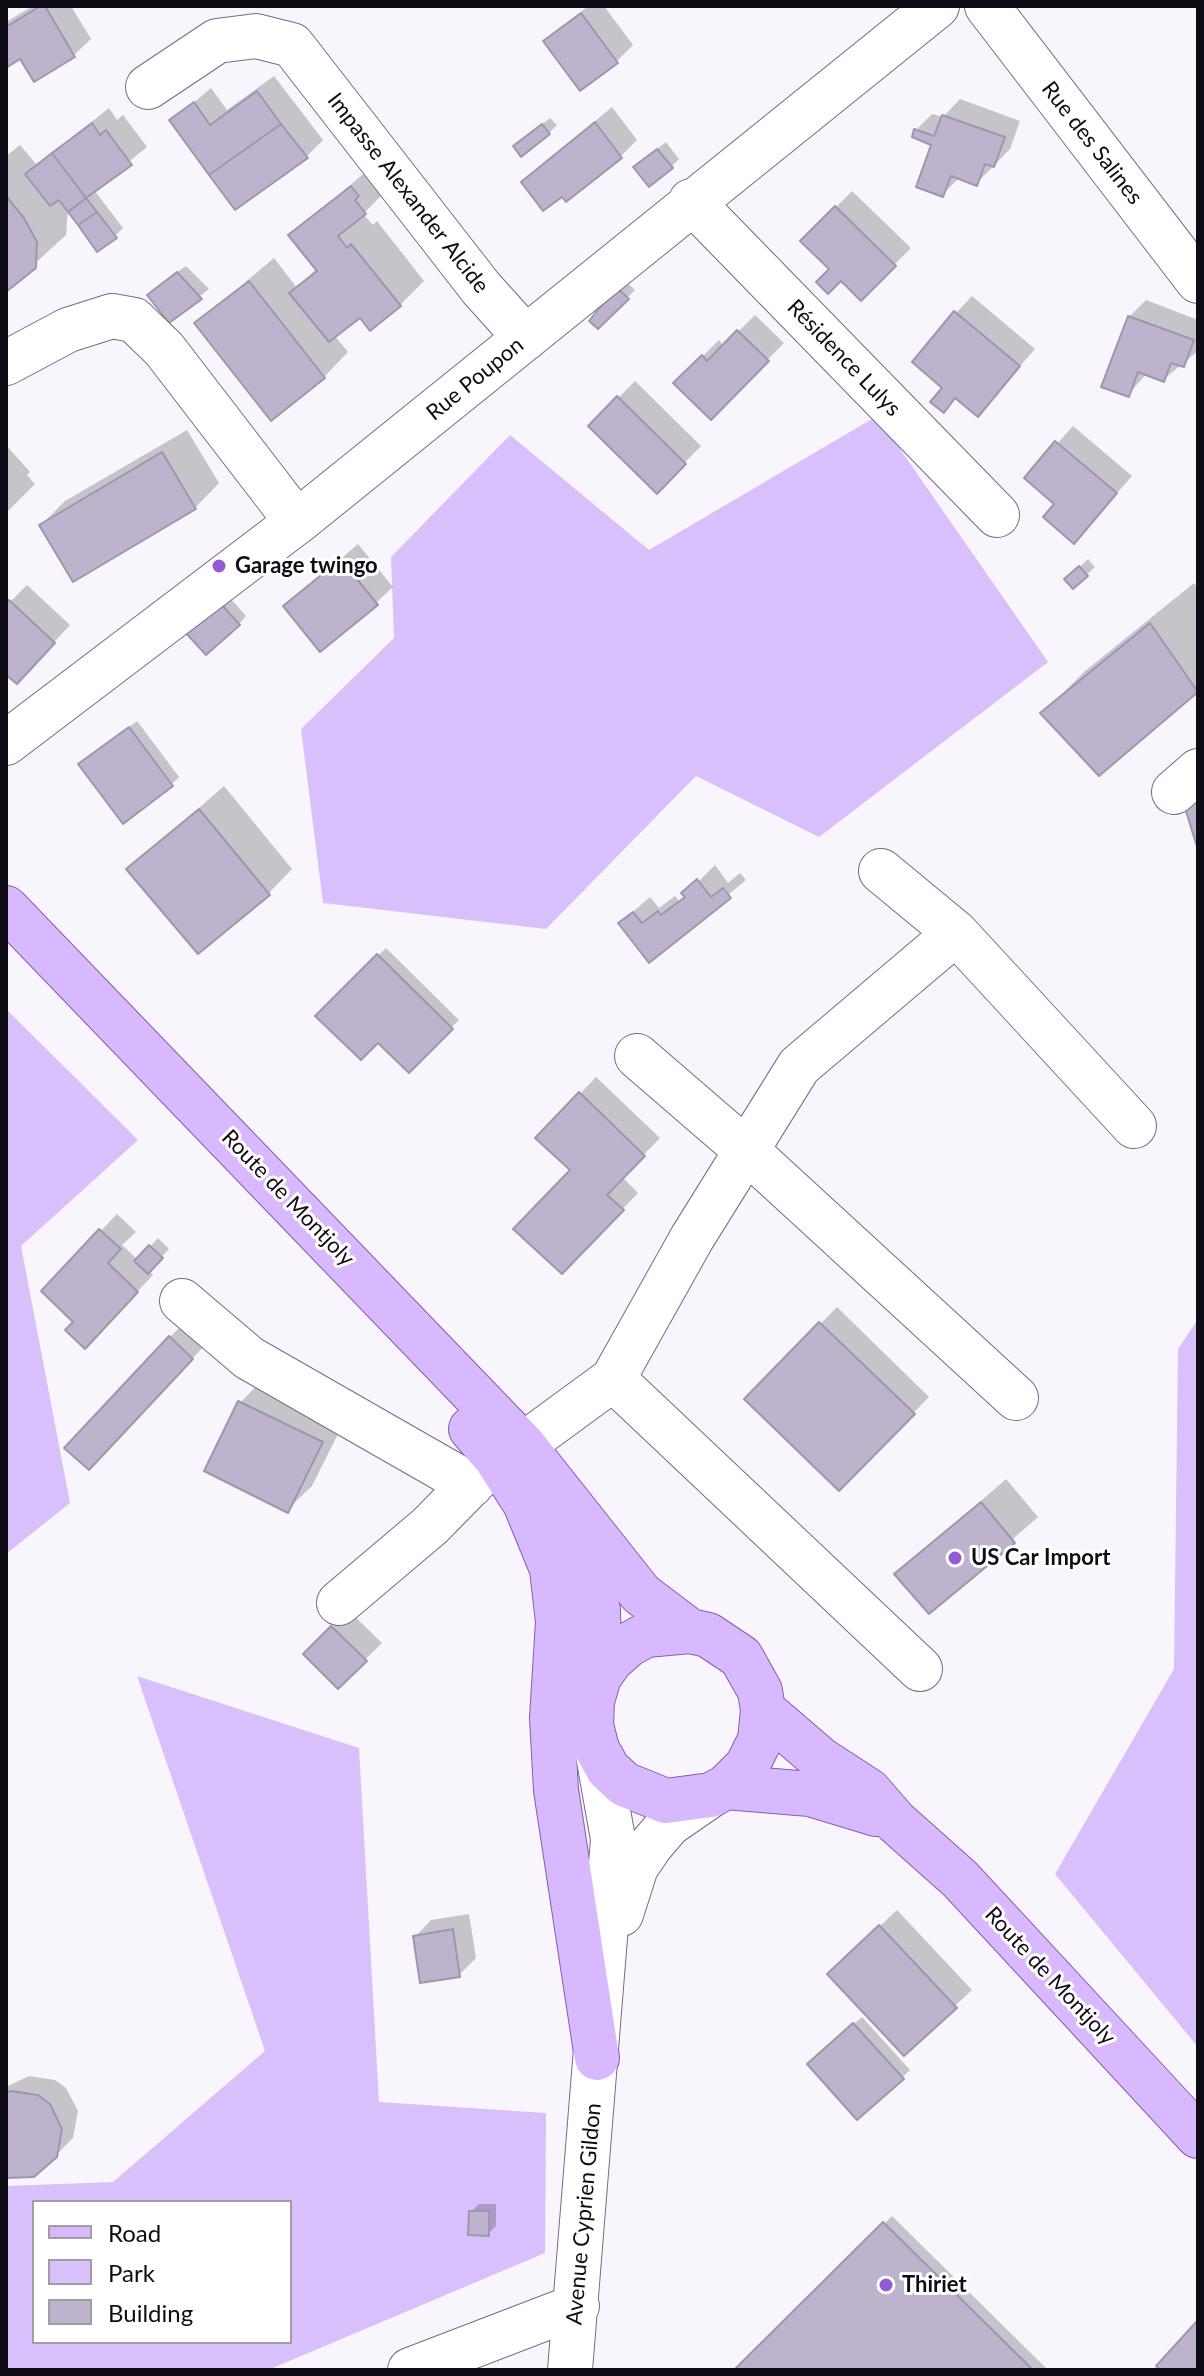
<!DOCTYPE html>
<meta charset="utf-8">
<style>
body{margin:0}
#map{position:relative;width:1204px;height:2376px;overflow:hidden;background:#f8f6fc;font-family:Lato,sans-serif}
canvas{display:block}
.frame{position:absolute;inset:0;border:8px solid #0f0c15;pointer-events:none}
.legend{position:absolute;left:32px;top:2200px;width:260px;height:144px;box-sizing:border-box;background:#fff;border:2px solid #9f9ea1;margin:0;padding:10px 14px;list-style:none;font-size:24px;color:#0f0c15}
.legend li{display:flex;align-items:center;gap:16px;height:40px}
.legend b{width:40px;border:2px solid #9f9ea1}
</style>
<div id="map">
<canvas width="1204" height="2376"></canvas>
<div class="frame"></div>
<ul class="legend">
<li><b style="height:10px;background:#d8b9ff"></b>Road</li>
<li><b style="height:22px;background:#d7c0fb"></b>Park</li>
<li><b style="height:22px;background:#bdb3cd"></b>Building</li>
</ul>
</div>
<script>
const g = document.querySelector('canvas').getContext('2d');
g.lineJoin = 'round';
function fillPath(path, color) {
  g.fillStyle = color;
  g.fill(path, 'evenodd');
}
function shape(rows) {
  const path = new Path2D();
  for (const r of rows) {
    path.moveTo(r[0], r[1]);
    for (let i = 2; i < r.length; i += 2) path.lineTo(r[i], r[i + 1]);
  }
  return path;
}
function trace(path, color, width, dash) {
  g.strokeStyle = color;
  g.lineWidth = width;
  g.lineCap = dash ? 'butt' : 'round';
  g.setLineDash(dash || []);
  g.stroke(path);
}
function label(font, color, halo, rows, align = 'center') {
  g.font = font + ' Lato,sans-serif';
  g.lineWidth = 6;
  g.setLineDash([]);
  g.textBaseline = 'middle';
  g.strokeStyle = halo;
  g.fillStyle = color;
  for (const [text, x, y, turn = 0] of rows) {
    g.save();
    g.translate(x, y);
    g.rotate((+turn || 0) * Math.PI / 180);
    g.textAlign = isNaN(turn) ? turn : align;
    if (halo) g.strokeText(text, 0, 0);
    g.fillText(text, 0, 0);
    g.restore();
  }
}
fillPath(shape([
 [877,416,1048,662,819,837,696,776,546,929,323,903,301,729,394,638,391,557,510,435,649,550],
 [6,1009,138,1140,21,1246,70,1503,6,1554],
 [1198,1319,1198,2047,1055,1874,1174,1669,1178,1349],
 [137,1676,359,1748,379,2102,546,2113,545,2253,268,2370,6,2370,6,2186,113,2182,265,2051],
 [34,2202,290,2202,290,2342,34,2342]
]), '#d7c0fb');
fillPath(shape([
 [33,6,71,6,91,39,74,55,35,79,21,56,6,65,6,22],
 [588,6,604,6,633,45,617,61,546,42],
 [274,76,323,140,307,156,235,208,172,121,211,88,227,110],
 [960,99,1020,121,1010,149,977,183,960,177,943,194,934,144,916,130,932,114,943,117],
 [612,107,637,140,621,156,566,199,562,194,523,182],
 [109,108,117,120,123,115,147,147,94,190,123,228,115,236,68,208,66,235,6,290,6,156,20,145,37,165],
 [550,118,557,125,549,133,523,139],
 [666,142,679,159,671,167,644,159],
 [376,163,389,188,363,214,373,225,377,221,424,281,400,305,360,315,334,335,348,352,324,377,197,323,274,258,297,288,317,268,291,236],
 [852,191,911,248,861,298,803,241],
 [186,266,209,289,169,320,157,287],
 [625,281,635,290,598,326,592,321],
 [972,296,1035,349,978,414,957,397,944,410,956,313],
 [1146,300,1198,320,1198,351,1164,379,1147,373,1129,394,1129,317],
 [755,315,784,343,711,417,676,383,719,340,724,346],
 [635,381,701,446,657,491,591,426],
 [1073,426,1132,476,1074,542,1057,504,1027,478],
 [187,430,219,483,195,508,41,525,65,501],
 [6,445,30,472,27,475,35,484,6,513],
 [358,544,393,587,376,603,286,606],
 [1088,559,1095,567,1073,587,1067,580],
 [1194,583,1198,589,1198,690,1099,773,1043,713,1085,671],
 [27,585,70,625,33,665,6,672,6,606],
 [230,598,246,616,239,624,189,633],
 [137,721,179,777,171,785,89,757],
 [224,786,292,869,268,894,129,869],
 [715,865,728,883,740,873,746,880,649,960,620,923,650,897,659,908,675,896,679,901],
 [386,948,459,1020,409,1070,378,1040,318,1016],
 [596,1077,660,1138,622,1177,638,1193,562,1272,573,1170,538,1138],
 [117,1214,136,1232,122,1245,138,1260,158,1238,169,1249,149,1271,153,1275,101,1330,76,1322,44,1291],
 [837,1307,929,1397,839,1488,747,1399],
 [186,1321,208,1342,105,1451,170,1337],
 [264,1378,346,1418,312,1486,287,1510,240,1403],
 [1006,1479,1038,1517,929,1612,897,1574],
 [349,1611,382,1643,338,1686,306,1654],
 [897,1910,972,1990,904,2053,846,1958],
 [469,1914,476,1958,459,1975,415,1937,431,1920],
 [862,2017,910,2070,858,2118,817,2056],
 [29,2076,55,2080,66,2088,78,2111,73,2138,56,2155,6,2175,6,2087],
 [479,2204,496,2204,496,2226,488,2234,471,2212],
 [892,2216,1048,2370,737,2370]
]), '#0003');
const building = shape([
 [40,6,45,6,75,57,34,82,20,59,6,68,6,27,40,6],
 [581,13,618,63,580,91,543,41,581,13],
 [257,91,281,124,209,175,169,120,194,102,210,125,257,91],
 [942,115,1005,137,994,167,985,164,977,186,951,176,943,197,916,187,931,145,912,137,914,129,934,136,942,115],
 [595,122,622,158,566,202,562,197,543,211,521,182,595,122],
 [92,123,100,135,106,130,132,165,86,198,52,153,92,123],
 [281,124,308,158,235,210,209,175,281,124],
 [542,124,550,134,521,157,513,146,542,124],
 [657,149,673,168,649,187,633,167,657,149],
 [52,153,86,198,68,212,59,200,50,206,25,174,52,153],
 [351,186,359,196,355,200,366,214,338,236,347,248,351,244,401,306,370,331,360,318,329,342,289,293,317,271,288,235,351,186],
 [6,196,24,218,37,242,36,268,6,292,6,196],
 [86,198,97,212,78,225,68,212,86,198],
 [835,206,896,266,861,301,841,281,828,294,816,282,829,269,800,241,835,206],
 [97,212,117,238,97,252,78,225,97,212],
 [177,272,202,299,169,323,147,295,177,272],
 [249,281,325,378,271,421,194,323,249,281],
 [616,287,629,299,598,329,589,321,616,287],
 [954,311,1020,366,978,417,955,398,944,413,930,402,942,388,912,362,954,311],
 [1128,316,1194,340,1184,367,1171,363,1164,382,1138,372,1129,397,1101,387,1128,316],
 [737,330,769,361,711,420,673,383,702,355,707,361,737,330],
 [617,396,686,464,657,494,588,426,617,396],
 [1055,441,1117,493,1074,544,1043,517,1054,504,1024,478,1055,441],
 [162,452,196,509,73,582,39,525,162,452],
 [341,559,378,605,320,652,283,606,341,559],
 [1079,566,1088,576,1073,589,1064,579,1079,566],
 [9,600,55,643,17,684,6,675,6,603,9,600],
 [221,604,240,625,206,655,186,633,221,604],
 [1150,623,1198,692,1099,776,1040,713,1150,623],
 [129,727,173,786,123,824,78,764,129,727],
 [1198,798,1198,850,1185,808,1198,798],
 [199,809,270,895,198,954,126,869,199,809],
 [697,879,711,897,723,888,731,898,649,963,618,923,633,912,642,923,658,911,661,915,685,897,681,893,697,879],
 [377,954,453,1029,409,1073,378,1043,361,1060,315,1016,377,954],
 [579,1092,645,1156,607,1195,624,1210,562,1274,513,1229,570,1170,535,1138,579,1092],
 [99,1229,121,1249,108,1263,138,1292,85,1349,65,1330,73,1322,41,1291,99,1229],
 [149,1245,163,1258,148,1274,134,1261,149,1245],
 [819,1322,915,1414,839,1491,744,1399,819,1322],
 [169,1336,193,1359,89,1470,64,1448,169,1336],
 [238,1401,323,1442,288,1513,204,1471,238,1401],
 [981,1502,1015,1543,929,1614,894,1574,981,1502],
 [331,1626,367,1661,338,1689,303,1654,331,1626],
 [879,1925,957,2008,904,2056,827,1974,879,1925],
 [453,1929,460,1977,420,1983,413,1936,453,1929],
 [853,2023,904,2079,857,2120,807,2064,853,2023],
 [11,2091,38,2095,50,2104,62,2129,57,2157,34,2177,6,2178,6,2093,11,2091],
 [469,2211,489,2211,489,2236,468,2235,469,2211],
 [883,2222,1033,2370,734,2370,883,2222],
 [1198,2320,1198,2370,1160,2370,1156,2366,1198,2320]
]);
fillPath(building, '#bdb3cd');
trace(building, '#9f95af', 2);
const minor = shape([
 [987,6,1198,281],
 [148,87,217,41,256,36,292,45,481,288,526,338],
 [691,201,997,515],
 [6,363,68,330,112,316,134,320,164,349,297,522],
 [6,743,297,522,937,6],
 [1174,792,1198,771],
 [881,871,956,933,1134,1126],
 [637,1056,747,1151,1016,1398],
 [182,1301,249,1358,471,1485],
 [613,1379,920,1669],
 [523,1445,613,1379,692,1238,799,1066,956,933],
 [339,1603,430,1526,489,1466],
 [621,1914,636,1867,651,1845,669,1824,711,1795],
 [410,2370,577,2306],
 [570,2370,613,1839,597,1749]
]);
const major = shape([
 [6,908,523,1445,641,1594,690,1631,708,1635,741,1657,760,1691,763,1710,760,1740,747,1766,726,1787,711,1795,666,1801,624,1784,608,1769,597,1749,591,1725,592,1701,599,1677,611,1660,628,1645,646,1635,690,1631],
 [471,1429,496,1458,525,1503,552,1569,558,1622,552,1718,556,1790,597,2058],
 [573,1528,598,1610,599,1677],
 [763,1710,820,1759,869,1791,896,1822,960,1879,1198,2136],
 [726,1787,810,1794,876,1814]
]);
trace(minor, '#756c84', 46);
trace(major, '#815fad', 46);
trace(minor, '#fff', 44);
trace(major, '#d8b9ff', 44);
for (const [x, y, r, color] of [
 [219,566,8,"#945cd4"],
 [955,1558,8,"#945cd4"],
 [886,2285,8,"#945cd4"]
]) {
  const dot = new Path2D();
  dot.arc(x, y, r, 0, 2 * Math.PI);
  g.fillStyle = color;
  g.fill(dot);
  trace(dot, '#fff', 3);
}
label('22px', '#0f0c15', '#fff', [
 ["Rue des Salines",1092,143,52],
 ["Impasse Alexander Alcide",408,193,52],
 ["Résidence Lulys",844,358,46],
 ["Rue Poupon",475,379,-39],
 ["Route de Montjoly",288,1198,46],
 ["Route de Montjoly",1050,1976,47],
 ["Avenue Cyprien Gildon",584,2214,-85]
]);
label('bold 22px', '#0f0c15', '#fff', [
 ["Garage twingo",235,566],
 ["US Car Import",971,1558],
 ["Thiriet",902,2285]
], 'left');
</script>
